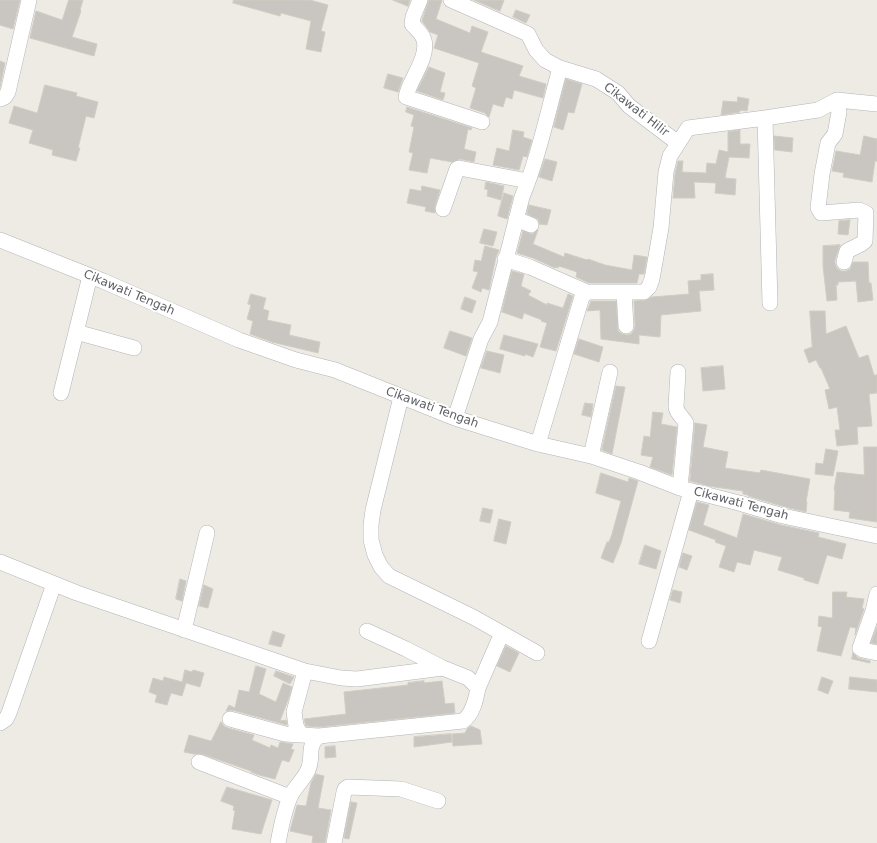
<!DOCTYPE html>
<style>
body{margin:0}
canvas{display:block;background:#edebe4}
</style>
<canvas width="877" height="843"></canvas>
<script>
const ctx = document.querySelector('canvas').getContext('2d');
ctx.lineJoin = 'round';
function fill(path, color) { ctx.fillStyle = color; ctx.fill(path, 'evenodd'); }
function strokePath(path, color, width, dash) { ctx.strokeStyle = color; ctx.lineWidth = width; ctx.lineCap = dash ? 'butt' : 'round'; ctx.setLineDash(dash || []); ctx.stroke(path); }
function write(font, color, halo, rows, align = 'center') {
  ctx.font = font + ' "DejaVu Sans",sans-serif'; ctx.lineWidth = 4; ctx.setLineDash([]); ctx.textBaseline = 'middle'; ctx.strokeStyle = halo; ctx.fillStyle = color; for (const [text, x, y, turn = 0] of rows) {
    ctx.save(); ctx.translate(x, y); ctx.rotate((+turn || 0) * Math.PI / 180); ctx.textAlign = isNaN(turn) ? turn : align; if (halo) ctx.strokeText(text, 0, 0); ctx.fillText(text, 0, 0); ctx.restore();
  }
}
const building = new Path2D(`
 M0 0H20L13 29 0 25Z
 M69 0H83L80 10 81 11 72 37 97 44 94 56 30 38 36 11 62 20Z
 M234 0H310L328 5 321 31 325 32 321 52 306 49 311 21 281 13 280 16 233 3Z
 M393 0H410L408 6Z
 M429 0H442L436 19 470 33 472 26 488 32 481 52 523 66 519 76 546 84 543 98 514 90 512 99 506 97 503 107 493 104 489 117 485 113 470 108 476 88 472 86 479 63 434 48 438 35 430 32 422 21Z
 M474 0H504L500 11Z
 M516 10 530 15 526 23 513 17Z
 M0 61 5 63 0 87Z
 M429 67 445 73 440 92 445 93 443 100 417 91Z
 M388 74 403 78 398 92 384 88Z
 M566 79 582 84 574 113 568 112 563 130 554 127Z
 M45 85 77 93 76 96 98 102 94 118 86 116 78 148H80L76 161 52 155 53 150 29 143 33 130 9 123 14 106 37 113Z
 M738 97 749 99 747 111 740 110V112L721 115 723 101 737 102Z
 M407 107 472 128 471 130 468 129 464 149 476 152 474 162 460 159 452 162 430 158 427 173 409 170 413 153 409 152 414 127 411 126 414 115 406 112Z
 M513 130 524 132 523 137 532 140 527 157 523 156 519 170 493 165 497 148 509 151Z
 M740 130V144H750L749 158 729 157 725 178 736 179 735 195 715 193 716 183 694 182 695 198H673L675 174 678 161H683L682 172 706 173 707 163 716 164 719 150 728 152V132Z
 M774 136 793 138 792 152 775 150Z
 M864 136 877 139V161H875L872 182 843 177 844 173 832 171 836 151 860 155Z
 M545 159 557 162 552 181 539 177Z
 M486 182 504 186 501 200 487 196 488 190 485 189Z
 M422 186 440 190 435 206V213L425 211 426 207 407 203 410 189 421 191Z
 M504 193 513 196 507 219 498 216Z
 M529 205 551 210 547 225 540 224V225L538 219 527 214Z
 M850 220 848 235 838 234 839 221Z
 M484 229 497 232 493 246 480 243Z
 M538 230 533 244 564 257 565 253 587 260 588 259 605 265 632 270 634 255 647 257 644 274H639L637 283H589L576 277 577 272 559 266 558 268 556 267 555 268 533 258 517 253 523 231 532 234Z
 M840 245 835 260V264L837 268 841 271H846L850 269 853 262H868L869 283H871L873 300 858 302 856 281 838 282V285H836L837 300 827 301 823 266V246Z
 M485 246 499 250 496 257 489 290 482 288 481 292 472 288 478 272 473 271 475 260 481 261Z
 M512 271 524 274 521 286 531 291 528 295 547 305V303L563 308 568 294 573 296 556 351 540 347 547 323 541 321 542 320 524 313 522 319 502 312Z
 M713 274 714 290 699 291 701 311 661 315 660 337 639 335V344L601 339 600 310 587 311 591 301H616L618 331 622 334 627 335 631 334 634 330 635 326 634 301 647 300 652 297 689 294 688 281 701 280V275Z
 M251 294 266 298 263 309 269 311 267 320 291 325 289 335 320 342 318 353 272 342 250 334 253 321 247 319 251 305 248 304Z
 M465 297 476 301 472 313 461 309Z
 M810 311H825L826 334 846 326 859 358 868 355 874 375H877V393L869 394 872 426 857 427 858 444 837 446 835 430H840L837 407 829 409 825 390 830 389 821 368H820L816 360 809 363 804 350 812 347Z
 M450 331 472 338 466 356 444 348Z
 M504 335 538 344 533 357 525 354V356L500 349Z
 M579 339 603 347 599 362 574 354Z
 M487 351 504 355 500 373 481 368Z
 M723 366 725 389 703 391 701 368Z
 M616 386 625 387 612 454 602 450Z
 M585 403 593 404 591 417 582 415Z
 M653 412 663 413 661 424 677 427 672 475 650 467 653 457 641 455 644 436 650 437Z
 M695 423 707 425 703 447 728 452 725 468 760 473 761 470 810 479 806 502H807L806 512 785 507 748 496V495L743 494V491L708 486 690 481Z
 M864 447H877V522L849 518 850 512 834 510 835 490H834L837 472 864 475Z
 M826 449 838 451 833 476 815 474 816 463 823 464Z
 M601 473 628 482 629 478 638 481 621 543 613 563 601 558 607 542H609L612 534 621 501 596 493Z
 M697 502 709 505 703 525 737 538 743 514 781 525 819 533 818 537 846 544 842 559 827 555 818 584 804 580V578L778 570 782 557 754 550 750 565 737 562 734 572 719 567 726 546 715 542 716 540 689 530Z
 M483 508 493 510 490 523 480 521Z
 M499 519 511 522 506 544 494 541Z
 M645 545 661 551 656 569 639 564Z
 M683 553 692 556 687 570 679 567Z
 M180 579 186 581 182 601 176 599Z
 M204 585 213 589 208 608 199 606Z
 M673 590 682 592 680 603 670 600Z
 M833 592H847L846 597 864 599 862 608 864 609 855 635 856 628 850 627 841 656 817 651 822 627 818 626 819 616 832 618Z
 M877 627V644L871 643Z
 M273 631 285 635 281 647 269 644Z
 M506 646 519 653 510 672 497 666Z
 M853 653 858 658 870 661V663L852 659Z
 M256 666 266 669 259 694 276 702 283 683 292 687 288 700 280 721 286 720 287 725 232 710 226 711 229 705 235 708 239 690 249 692Z
 M185 670 192 672 193 670 204 673 200 687 186 683 182 696 171 693 167 705 155 702 157 695 149 692 153 678 163 681 164 677 182 682Z
 M276 671 294 677 290 684 274 676Z
 M822 677 833 681 828 694 818 690Z
 M850 677 877 680V692L849 689Z
 M424 681V683L442 681 445 704 454 703 455 713 319 727 306 726 305 723 304 719 346 714 344 692 408 685V683Z
 M221 722 224 726 228 728 254 735 252 740 270 748 271 745 278 748 280 742 293 744 291 749 294 750 289 762 282 760 275 779 259 775 251 772V771L202 754H194L184 752 189 735 211 741Z
 M471 726 480 730 482 744 453 746 452 734 465 733 467 729Z
 M451 734 452 742 414 747V737Z
 M335 746 336 757 325 758V747Z
 M316 774 324 776 318 808 331 810 325 843H312L313 836 290 831 297 805 306 806 311 783Z
 M227 787 272 800 261 834 232 829 235 811 233 810 234 806 221 801Z
 M351 802 357 803 349 839 344 838Z`);
fill(building, '#c9c6c1');
strokePath(building, '#d1cdc3', 1);
const street = new Path2D(`
 M420 0 413 17 412 24C416 29 422 33 424 40 429 58 409 80 406 97L482 122
 M451 0 528 34 536 50 545 60 560 68 596 79 618 93 629 106 678 143
 M0 99 5 97 8 92 29 0
 M837 100 839 112 835 134 828 143 822 174 818 208 821 213 859 210 866 213 865 241 861 244 847 251 844 262
 M765 118 770 303
 M443 209 457 169 459 168 528 181
 M516 219 531 225
 M0 240 103 281 239 340 296 360 335 370 455 418 538 444 591 456 639 472 680 488 739 503 783 516 877 536
 M505 259 530 267 587 292
 M624 292 626 326
 M76 332 134 348
 M678 372 676 407C677 414 683 417 686 423L680 488
 M61 393 90 276
 M401 397 373 510 371 525V540L375 555 381 567 389 576 473 617 537 653
 M455 418 481 339 490 322 522 197C539 156 548 111 560 68
 M538 444 582 297 587 292H644L649 287 652 279 661 228 666 172 670 156 688 128 765 118 818 110 837 100 877 104
 M591 456 610 372
 M0 562 77 593 305 671 341 678 357 679 443 668 468 678 478 688
 M877 594 873 611 860 648 863 650 877 653
 M184 630 207 533
 M367 631 406 649 443 668
 M649 641 691 491
 M305 671 294 712 296 726 301 735 319 736 463 721C473 714 476 699 478 688L502 633
 M230 719 285 734 301 735
 M0 723 6 719 9 713 54 584
 M199 762 290 797
 M278 843C281 827 284 810 291 795 296 786 304 779 308 770 314 757 306 746 319 736
 M334 843 344 792 345 789 348 787 401 789 438 801`);
strokePath(street, '#b1b4b8', 16);
strokePath(street, '#fff', 15);
write('12px', '#5c5f63', '#fff', [
 ["Cikawati Hilir",636,110,38],
 ["Cikawati Tengah",129,293,23],
 ["Cikawati Tengah",432,408,20],
 ["Cikawati Tengah",741,504,15]
]);
</script>
